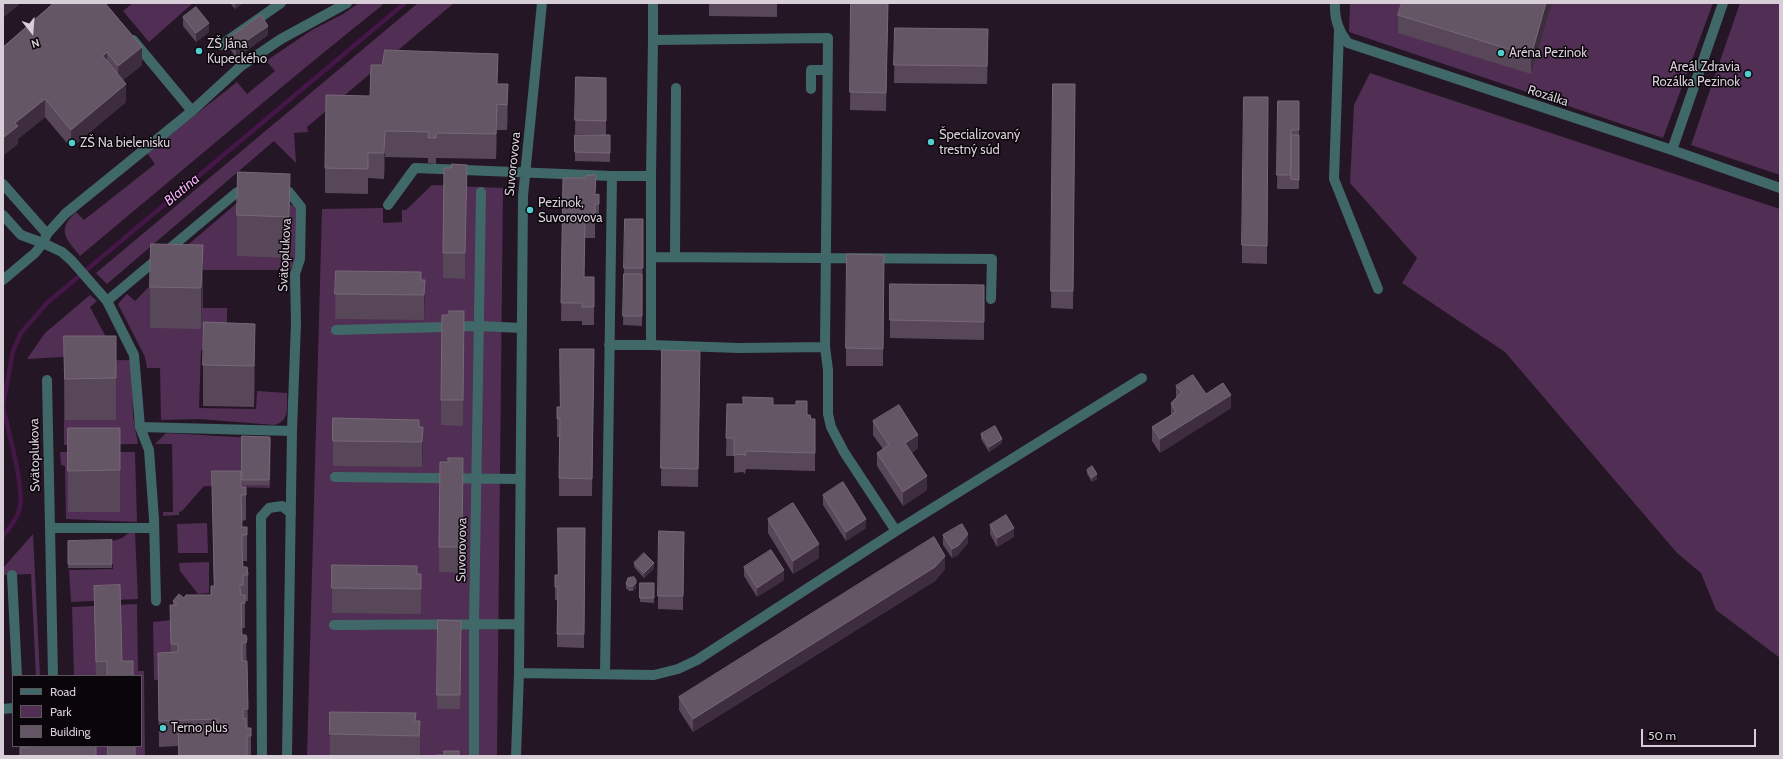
<!DOCTYPE html>
<meta charset="utf-8">
<style>
body{margin:0}
#map{position:relative;width:1783px;height:759px;overflow:hidden;background:#241625;font-family:Cabin,sans-serif}
canvas{display:block}
.frame{position:absolute;inset:0;border:4px solid #d8ced8;pointer-events:none}
.legend{position:absolute;left:12px;top:675px;width:130px;height:72px;box-sizing:border-box;background:#0a050a;border:1px solid #5c555c;margin:0;padding:5px 7px;list-style:none;font-size:12px;color:#d8ced8}
.legend li{display:flex;align-items:center;gap:8px;height:20px}
.legend b{width:20px;border:1px solid #5c555c}
.north{position:absolute;left:12px;top:12px;width:40px;height:40px;-webkit-text-stroke:3px #0a050a;paint-order:stroke;rotate:163deg;font-size:11px;font-weight:700;line-height:16px;text-align:center;color:#d8ced8}
.north::after{content:'';display:block;margin:auto;width:14px;height:18px;background:#d8ced8;clip-path:polygon(50% 0,100% 100%,50% 72%,0 100%)}
.scale{position:absolute;left:1641px;top:729px;width:115px;height:18px;box-sizing:border-box;border:2px solid #d8ced8;border-top:0;padding-left:5px;font-size:12px;line-height:14px;white-space:nowrap;color:#d8ced8;-webkit-text-stroke:3px #0a050a;paint-order:stroke}
</style>
<div id="map">
<canvas width="1783" height="759"></canvas>
<div class="frame"></div>
<ul class="legend">
<li><b style="height:5px;background:#416868"></b>Road</li>
<li><b style="height:11px;background:#512e53"></b>Park</li>
<li><b style="height:11px;background:#655665"></b>Building</li>
</ul>
<div class="north">N</div>
<div class="scale">50 m</div>
</div>
<script>
const ctx = document.querySelector('canvas').getContext('2d');
ctx.lineJoin = 'round';
function fill(path, color) { ctx.fillStyle = color; ctx.fill(path, 'evenodd'); }
function strokePath(path, color, width, dash) { ctx.strokeStyle = color; ctx.lineWidth = width; ctx.lineCap = dash ? 'butt' : 'round'; ctx.setLineDash(dash || []); ctx.stroke(path); }
function write(font, color, halo, rows, align = 'center') {
  ctx.font = font + ' Cabin,sans-serif'; ctx.lineWidth = 3; ctx.setLineDash([]); ctx.textBaseline = 'middle'; ctx.strokeStyle = halo; ctx.fillStyle = color; for (const [text, x, y, turn = 0] of rows) {
    ctx.save(); ctx.translate(x, y); ctx.rotate((+turn || 0) * Math.PI / 180); ctx.textAlign = isNaN(turn) ? turn : align; if (halo) ctx.strokeText(text, 0, 0); ctx.fillText(text, 0, 0); ctx.restore();
  }
}
fill(new Path2D(`
 M133 3H193L149 42 123 11Z
 M359 3H385C282 85 182 171 80 256 66 238 56 231 76 212L84 220 155 164 147 153 237 82 247 94 275 71 266 61 312 30 343 14Z
 M418 3H454L307 127 308 132 294 133 296 163 274 141 107 284 96 273Z
 M1350 3H1713L1663 138 1349 32Z
 M1740 3H1780V175L1691 145Z
 M1370 73 1780 209V658L1716 610 1701 573 1677 553 1505 352 1402 283 1417 258 1350 183 1354 105Z
 M432 185 503 188 497 756H307L322 209 383 208V223L402 222V210H406Z
 M237 203 293 205 297 208V259L290 270H203V308H227V349L201 350 199 408 256 409 257 391 287 393C287 406 290 422 274 425L199 419 161 420 160 368H147L145 357 118 304 127 294 135 301 178 257 176 255Z
 M90 295 97 301 90 307 115 354 27 359 45 333Z
 M132 360 133 416 138 444 64 445V361Z
 M166 433 271 439 270 488 204 486 182 511 179 512V515L163 516V512H173L172 444H155Z
 M60 452H135L137 522 66 519 65 466 61 465Z
 M207 523 208 553H178L177 524Z
 M130 532H135L138 599 71 602 69 570 113 569V541L122 538Z
 M33 534 40 676H36L31 574 3 575V568Z
 M209 562V593L198 594 180 571 179 563Z
 M137 604 138 671H144L145 756H77V746H141V676H74L72 607Z
 M172 620 175 679 154 680 153 622Z`), '#512e53');
strokePath(new Path2D(`
 M3 405 13 351 21 333 47 303 405 3
 M3 407C8 430 24 486 20 507 18 518 10 528 3 536`), '#451748', 4.5);
strokePath(new Path2D(`
 M653 3V40
 M1335 3C1334 19 1338 31 1348 43L1672 150 1780 188
 M1339 31 1334 179 1378 289
 M133 40 192 111
 M221 45 281 3
 M811 89V70H828
 M1672 150 1723 3
 M3 184 47 234
 M279 188 289 192 301 207 300 259 295 274 296 323 292 431 287 756
 M388 205 415 168 612 176H651V345H609
 M3 215 21 235 43 243 62 252 72 261 107 301 134 355 140 427 149 450 154 519 156 601
 M651 257 992 259 991 299
 M675 257 676 88
 M3 280 35 253 43 243 47 234 65 214 192 111 241 66 281 39 347 3
 M107 301 236 193 251 187
 M336 330 479 326 522 328
 M651 345 739 348 825 347 828 38 653 40 651 176
 M825 347 828 370V414L831 427 844 452 896 531
 M47 380 53 676
 M140 427 292 431
 M335 477 520 479
 M50 528H154
 M12 575 17 676
 M334 625 519 624
 M519 673 654 675 678 669 697 660 896 531 1142 378
 M605 674 612 176
 M3 709 13 708
 M262 756 261 517 269 508 282 506 291 513
 M474 756V624L481 192
 M516 756 519 673 523 196 542 3`), '#416868', 10);
fill(new Path2D(`
 M52 3H105L142 65 123 80 126 102 71 148 45 117 18 139V144L4 46 52 5Z
 M230 3H243L235 9Z
 M709 3H777V17L709 16Z
 M851 3H888L886 111 850 110Z
 M1552 3 1531 74 1398 33V15Z
 M183 17 209 32 196 42 183 26Z
 M895 28 988 47 987 84 894 83Z
 M268 35 236 58 229 47V38Z
 M576 77 606 78V135L575 134Z
 M498 84H508V110L507 130H497L496 159 436 158V164L428 163V158L385 157 384 179 368 178V194L325 193V168L370 96Z
 M1053 84H1075L1073 309 1051 308Z
 M1268 97 1267 264 1242 263V245Z
 M1278 101H1299V189H1277Z
 M575 135H610V162L575 161Z
 M451 168 467 190 465 279 443 278V253Z
 M563 178 596 195 599 194V222H595V238H585L584 277H594V325H582V321H561Z
 M237 215H290L289 258 237 256Z
 M643 219 642 326 623 325 624 268Z
 M884 255 883 366H846V348Z
 M336 271 425 280 424 320 335 319Z
 M890 284 984 285V340L890 338Z
 M150 287H203L201 329 150 328Z
 M64 336H116V420H65Z
 M464 336 463 426 441 425V400Z
 M594 349 592 496H559V437H557V407H560Z
 M662 350 700 369 698 487 661 486Z
 M203 365H255L254 407 203 406Z
 M1176 386 1206 394 1231 408 1160 453 1152 441V427L1171 415V403L1176 398Z
 M727 404 773 405 807 415 811 419H815V471L746 469 745 474 743 472 734 473V456H726Z
 M333 418 423 427 422 467 333 466Z
 M873 421 918 448 912 453 927 490 903 506 877 466V453L883 449 873 435Z
 M68 428H120V512H68Z
 M981 434 1002 443 989 452 981 439Z
 M242 436 270 437 269 485H242Z
 M1087 470 1097 479 1092 482 1087 474Z
 M212 471 241 487 246 495V520L242 521V527L247 531V561H243V567L248 575V601H245V628H241L242 635H246L248 728H251V756H178V746L159 747 158 653 171 652 170 605H173V601L184 598 211 595 214 586Z
 M463 483 462 573 439 572V547Z
 M823 495 866 528 846 541 823 505Z
 M768 519 819 558 793 574 768 533Z
 M990 525 1014 537 997 547 990 534Z
 M585 528 584 648 557 647V600H555V587L558 575Z
 M684 532 683 610 658 609V596Z
 M943 535 968 543 958 555 952 558 943 545Z
 M112 540V568H68V541Z
 M634 563 654 568 644 578 634 567Z
 M332 565 421 574V614L332 613Z
 M744 567 784 580 757 597 744 576Z
 M945 569 935 581 693 732 679 710V697Z
 M628 578 636 588 633 591H629L626 588V584Z
 M640 583H654V603L640 602Z
 M94 586 122 661 133 676H96L94 611Z
 M438 620 461 621 460 709H437Z
 M330 712 420 721V756H330Z`), '#574758');
fill(new Path2D(`
 M3 3H21L3 18Z
 M235 3H243L235 9Z
 M1546 3H1552L1531 74V56Z
 M209 23V32L196 42V33Z
 M268 26V35L236 58V48Z
 M988 29V47L987 84V66Z
 M142 47V65L118 84V66Z
 M107 52V70L103 56Z
 M126 84V102L71 148V130Z
 M508 84V110L507 130V105Z
 M45 99V117L18 139V144L3 156V138L15 123Z
 M497 104V130L496 159V134Z
 M385 131V157L384 179V153Z
 M467 165V190L465 279V253Z
 M290 174V215L289 258V217Z
 M203 245V287L201 329V288Z
 M425 280V305L424 320V295Z
 M255 324V365L254 407V366Z
 M1231 395V408L1160 453V439Z
 M423 427V452L422 467V442Z
 M918 435V448L905 457V443Z
 M1002 439V443L989 452V447Z
 M463 458V483L462 573V547Z
 M1097 474V479L1092 482V478Z
 M927 476V490L903 506V492Z
 M866 519V528L846 541V532Z
 M1014 528V537L997 547V538Z
 M968 534V543L958 555 952 558V549Z
 M819 544V558L793 574V561Z
 M945 556V569L935 581 693 732V719Z
 M654 563V568L644 578V573Z
 M784 570V580L757 597V588Z
 M636 583V588L633 591V586Z`), '#3d2d3e');
const building = new Path2D(`
 M54 3H105L142 47 118 66 107 52 103 56 126 84 71 130 45 99 15 123 18 126 3 138V44L4 46Z
 M851 3H888L886 93 850 92Z
 M1402 3H1546L1531 56 1398 15Z
 M196 7 209 23 196 33 183 17Z
 M261 15 268 26 236 48 229 38Z
 M895 28 988 29 987 66 894 65Z
 M385 50 498 54 497 84H508L507 105 497 104 496 134 436 133V138H428L429 132 385 131 384 153H368V169L325 168 326 95 370 96 371 65H382Z
 M576 77 606 78V121L575 120Z
 M1053 84H1075L1073 291H1051Z
 M1244 97H1268L1267 246 1242 245Z
 M1278 101H1299V130H1291V175H1277Z
 M575 135H610V153L575 152Z
 M1291 135H1299V180L1291 179Z
 M452 164 467 165 465 253H443L444 168H451Z
 M238 172 290 174 289 217 237 215Z
 M596 175 595 195 599 194V204H595V220H585L584 277H594V307H582V303H561L563 178H586V176Z
 M625 219H643V268H624Z
 M151 244 203 245 201 288 150 287Z
 M847 254 884 255 883 349 846 348Z
 M336 271 421 272V280H425L424 295 335 294Z
 M624 274H642V316H623Z
 M890 284 984 285V322L890 320Z
 M449 311H464L463 400H441L442 315H449Z
 M204 322 255 324 254 366 203 365Z
 M64 336H116V378L65 379Z
 M560 349H594L592 479 559 478 560 419H557V407H560Z
 M662 350 700 351 698 469 661 468Z
 M1193 375 1206 394 1223 383 1231 395 1160 439 1152 427 1176 412 1171 403 1182 392 1176 386Z
 M743 397 773 398V405H796V401H807V415H810L811 419H815V453L746 451 745 456 743 454 734 455V438H726L727 404H743Z
 M899 405 918 435 905 443 927 476 903 492 877 453 889 445 873 421Z
 M333 418 419 420V427H423L422 442 333 441Z
 M995 426 1002 439 989 447 981 434Z
 M68 428H120V470L68 471Z
 M242 436 270 437 269 480H242Z
 M448 458H463L462 547H439L440 462H448Z
 M1092 466 1097 474 1092 478 1087 470Z
 M212 471H241V487H246V495H241L242 527H247V535H242V551L243 567H247L248 575H243V585H240V589L241 595H245V603H241L242 635H246L247 639 246 643H242V661H247L248 709H243V719L246 718V728H251V736H247V756H179L178 729 217 728V719L159 721 158 653 178 652V644H171L170 605H177L173 601 179 594 184 598 186 595H211V586H214Z
 M843 482 866 519 846 532 823 495Z
 M793 503 819 544 793 561 768 519Z
 M1006 515 1014 528 997 538 990 525Z
 M962 524 968 534 958 546 952 549 943 535Z
 M558 528H585L584 634H557L558 587H555V575H558Z
 M659 531 684 532 683 596H658Z
 M934 537 945 556 935 567 693 719 679 697Z
 M112 540V564H68V541Z
 M771 550 784 570 757 588 744 567Z
 M644 553 654 563 644 573 634 563Z
 M332 565 417 566V574H421V589L332 588Z
 M634 577 636 580V583L633 586H629L626 584 628 578Z
 M640 583H654V598H640Z
 M120 585 122 661H133V676H107V661L96 662 94 586Z
 M438 620 461 621 460 695H437Z
 M330 712 416 713 415 721H420L419 736 330 734Z
 M70 746H96V756H20V748Z
 M108 746H135V756H108Z
 M444 751H459V756H436V755H444Z`);
fill(building, '#655665');
strokePath(building, '#776877', 1);
for (const [x, y, r, color] of [
 [199,51,4,"#52cdcd"],
 [1501,53,4,"#52cdcd"],
 [1748,74,4,"#52cdcd"],
 [931,142,4,"#52cdcd"],
 [72,143,4,"#52cdcd"],
 [530,210,4,"#52cdcd"],
 [163,728,4,"#52cdcd"]
]) { const dot = new Path2D(); dot.arc(x, y, r, 0, 2 * Math.PI); ctx.fillStyle = color; ctx.fill(dot); strokePath(dot, '#0a050a', 1.5); }
write('13px', '#d8ced8', '#0a050a', [
 ["ZŠ Jána",207,44],
 ["Kupeckého",207,59],
 ["Aréna Pezinok",1509,53],
 ["Areál Zdravia",1740,67,"right"],
 ["Rozálka Pezinok",1740,82,"right"],
 ["Špecializovaný",939,135],
 ["trestný súd",939,150],
 ["ZŠ Na bielenisku",80,143],
 ["Pezinok,",538,203],
 ["Suvorovova",538,218],
 ["Terno plus",171,728]
], 'left');
write('13px', '#d8ced8', '#0a050a', [
 ["Rozálka",1548,96,18],
 ["Suvorovova",513,164,-84],
 ["Svätoplukova",285,255,-87],
 ["Svätoplukova",35,455,-91],
 ["Suvorovova",462,550,-89]
]);
write('italic 14px', '#f4acf8', '#0a050a', [
 ["Blatina",182,190,-40]
]);
</script>
